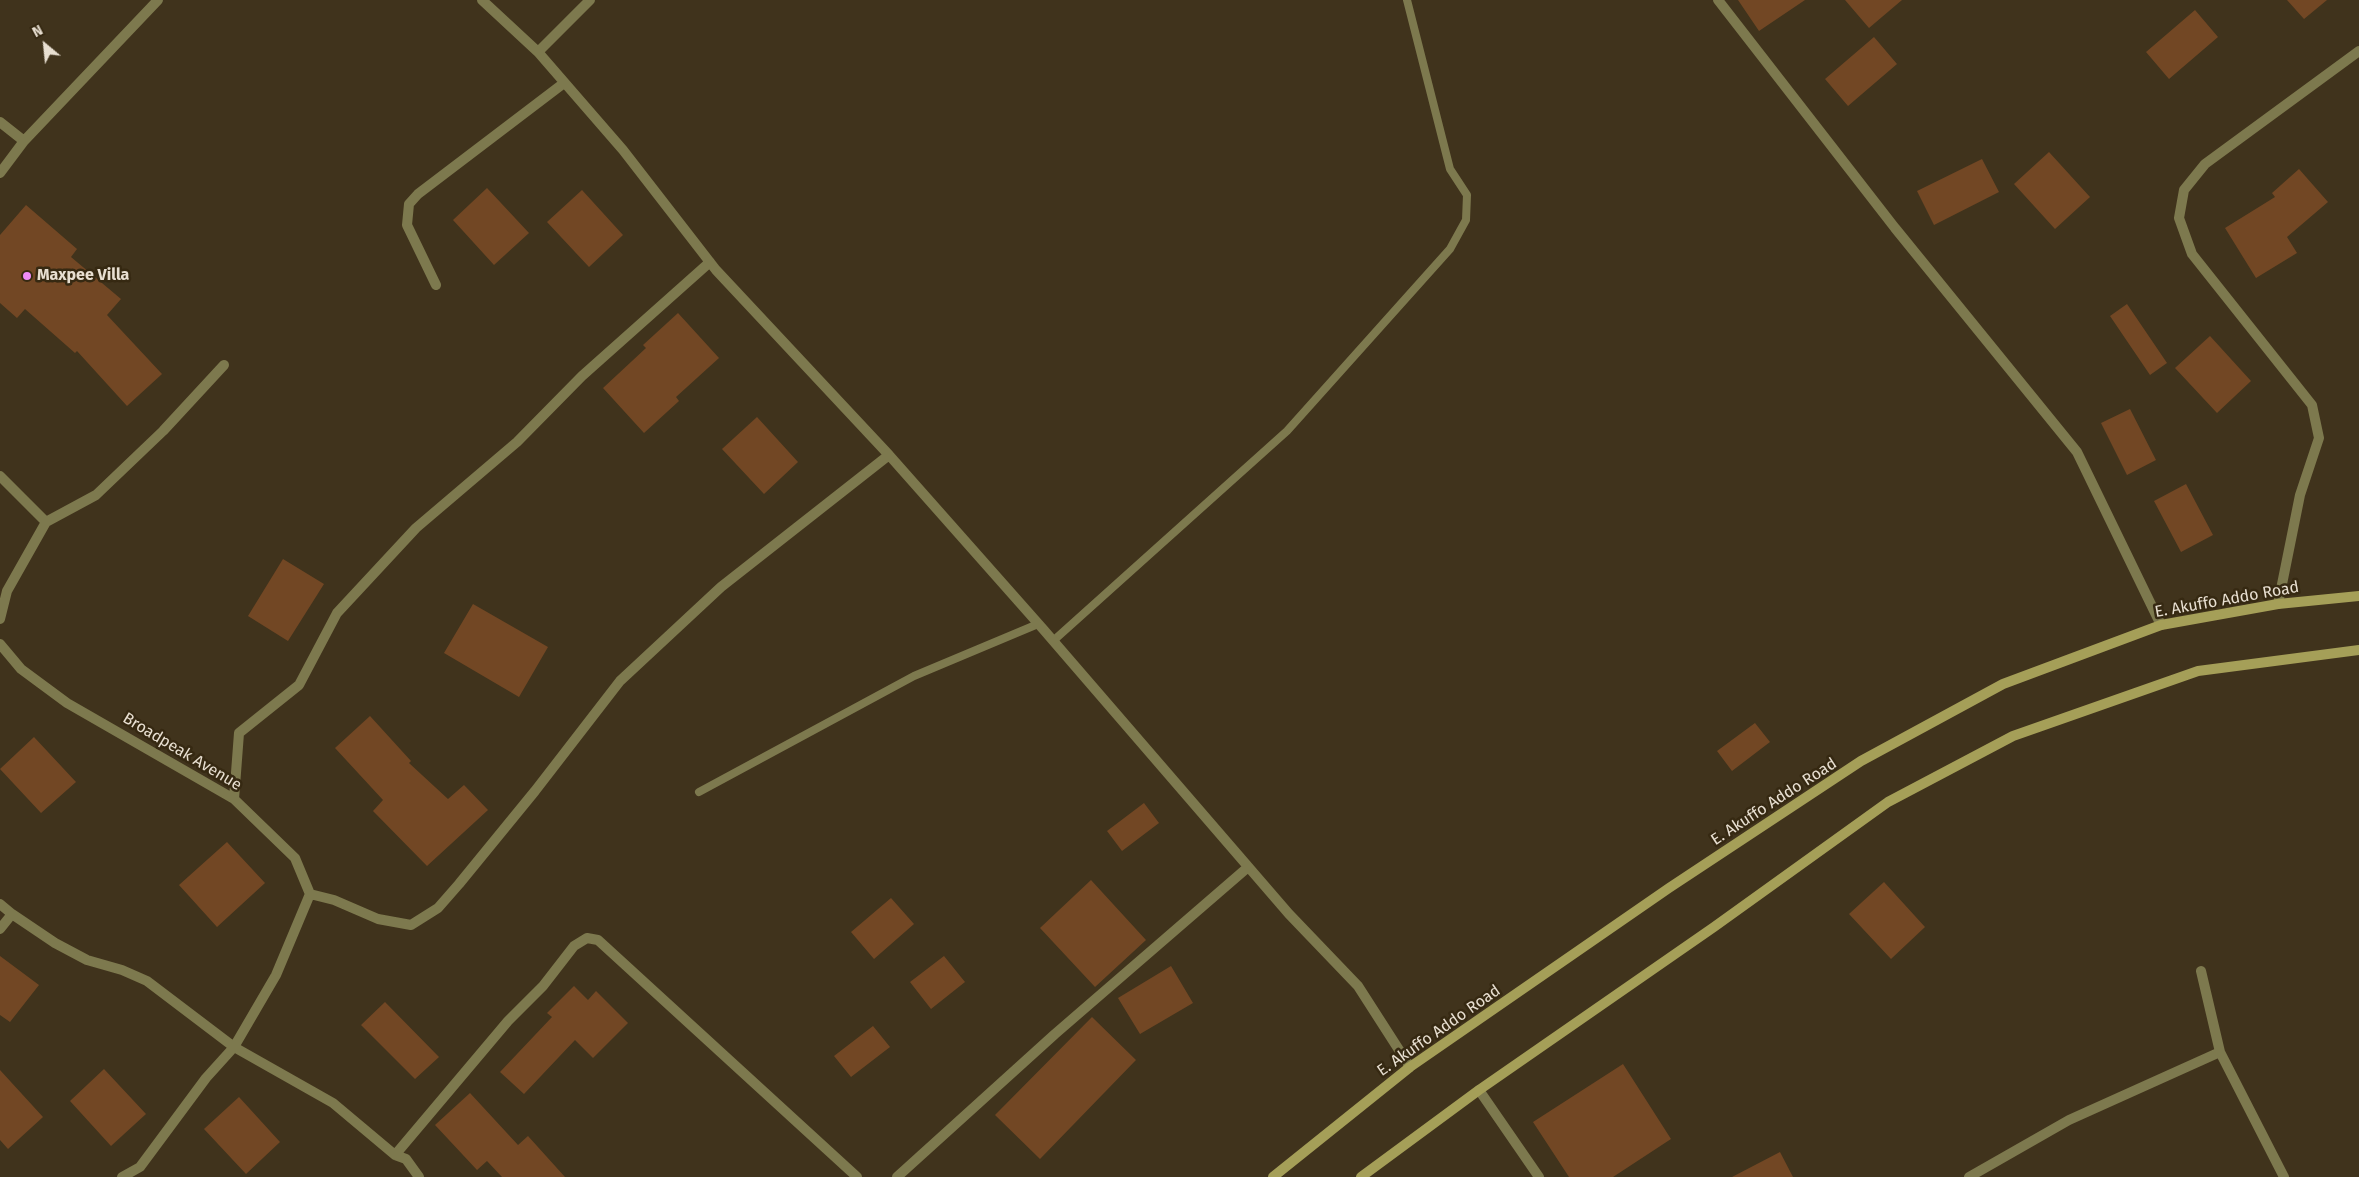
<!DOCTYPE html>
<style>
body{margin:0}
#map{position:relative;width:2359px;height:1177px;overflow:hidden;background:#40331c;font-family:"Fira Sans",sans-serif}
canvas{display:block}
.north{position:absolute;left:20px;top:20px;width:50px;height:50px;-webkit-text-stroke:4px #362912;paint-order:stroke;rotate:332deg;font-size:14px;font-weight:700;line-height:20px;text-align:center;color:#e8dfd1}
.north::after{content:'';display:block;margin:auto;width:18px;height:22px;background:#e8dfd1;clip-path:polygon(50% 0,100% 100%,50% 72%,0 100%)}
</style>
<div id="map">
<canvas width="2359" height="1177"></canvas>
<div class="north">N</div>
</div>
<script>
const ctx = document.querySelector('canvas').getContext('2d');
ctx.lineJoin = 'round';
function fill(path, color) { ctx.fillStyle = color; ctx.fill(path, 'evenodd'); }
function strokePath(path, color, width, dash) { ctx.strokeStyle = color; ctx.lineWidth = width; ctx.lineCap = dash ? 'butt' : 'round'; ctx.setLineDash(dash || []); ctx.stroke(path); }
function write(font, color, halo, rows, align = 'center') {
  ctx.font = font + ' "Fira Sans",sans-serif'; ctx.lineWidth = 5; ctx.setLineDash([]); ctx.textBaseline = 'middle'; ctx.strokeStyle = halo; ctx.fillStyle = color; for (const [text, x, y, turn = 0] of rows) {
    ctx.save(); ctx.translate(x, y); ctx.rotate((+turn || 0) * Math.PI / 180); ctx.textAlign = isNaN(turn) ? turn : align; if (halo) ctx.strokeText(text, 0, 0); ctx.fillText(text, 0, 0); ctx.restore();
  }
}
fill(new Path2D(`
 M1738 0H1805L1759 31Z
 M1845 0H1902L1869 28Z
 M2287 0H2327L2304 19Z
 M2195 10 2218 37 2169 79 2146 52Z
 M1874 37 1897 64 1848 106 1825 79Z
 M2049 152 2090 197 2055 229 2014 184Z
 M1982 159 1999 192 1934 225 1917 191Z
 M2299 169 2328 202 2287 237 2297 253 2256 278 2225 228 2275 197 2272 193Z
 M487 188 529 233 494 265 453 220Z
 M582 190 623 235 589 267 547 222Z
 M26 205 77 249 71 257 121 299 107 315 162 374 127 406 77 351 75 353 25 309 17 318 0 303V235Z
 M2127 304 2167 363 2150 375 2110 316Z
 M678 313 719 358 676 397 679 401 644 433 603 388 646 348 643 345Z
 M2210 336 2251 381 2217 413 2175 368Z
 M2130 409 2156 460 2127 475 2101 423Z
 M757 417 798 462 764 494 722 449Z
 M2186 484 2213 535 2181 552 2154 501Z
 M283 559 324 584 288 641 248 616Z
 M473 604 548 647 519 697 444 653Z
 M370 716 411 761 409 763 448 799 464 785 488 810 427 866 373 811 383 800 335 748Z
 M1755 723 1770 742 1732 771 1717 751Z
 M34 737 76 782 41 813 0 769Z
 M1144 803 1159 823 1122 851 1107 831Z
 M227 842 265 883 217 927 179 885Z
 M1091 880 1146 940 1095 987 1040 928Z
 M1884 882 1925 927 1891 959 1849 914Z
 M891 898 914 924 874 959 851 932Z
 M0 956 39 985 10 1022 0 1015Z
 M944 956 965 982 931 1009 910 982Z
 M1171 966 1193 1003 1140 1034 1118 998Z
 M574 986 588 1000 596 991 628 1023 593 1058 575 1040 524 1094 500 1072 552 1017 547 1013Z
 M385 1002 439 1057 415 1079 361 1025Z
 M1092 1017 1136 1060 1040 1159 995 1115Z
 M873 1026 890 1047 851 1077 834 1056Z
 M1623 1064 1671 1139 1613 1177H1569L1533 1122Z
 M104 1069 146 1114 111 1146 70 1101Z
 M0 1070 43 1117 8 1149 0 1140Z
 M470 1093 518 1145 528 1136 565 1177H502L487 1161 477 1170 435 1125Z
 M239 1097 280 1142 246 1174 204 1129Z
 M1780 1152 1793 1177H1732Z`), '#724724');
strokePath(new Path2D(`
 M1053 641 1287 431 1450 249 1466 220 1467 195 1450 169 1407 0
 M699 792 914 676 1038 624`), '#7d794e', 8);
strokePath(new Path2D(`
 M482 0 538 52 623 150 716 270 889 455 1043 629 1289 914 1358 986 1410 1067
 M1718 0 1895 228 2077 452 2161 625
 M538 52 590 0
 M0 122 24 141
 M0 173 24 141 158 0
 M436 285 407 225 409 204 418 194 564 83
 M0 476 46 522 7 591 0 619
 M46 522 96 495 163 431 224 365
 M2278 604 2300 495 2319 438 2312 405 2192 254 2179 218 2184 190 2205 164 2359 51
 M0 644 21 669 67 703 234 799 295 858 310 894 276 975 234 1047 206 1078 140 1167 122 1177
 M234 799 239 733 299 685 337 613 416 528 517 442 582 376 710 262
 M310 894 334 900 378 919 411 925 438 908 459 884 535 791 620 681 721 587 889 455
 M0 904 12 914
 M0 929 12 914 55 943 87 960 122 970 147 981 234 1047 333 1103 395 1155 406 1159 419 1177
 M2201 971 2220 1052 2284 1177
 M1479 1090 1539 1177
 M395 1155 508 1021 543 986 574 946 587 938 598 940 857 1177
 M897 1177 1055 1034 1247 868
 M1969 1177 2069 1120 2220 1052`), '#7d794e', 10);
strokePath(new Path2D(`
 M1273 1177 1410 1067 1669 888 1861 761 2003 684 2161 625 2278 604 2359 596
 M1361 1177 1479 1090 1714 927 1888 802 2013 736 2198 671 2359 650`), '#a59f58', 10);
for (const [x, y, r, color] of [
 [27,276,5,"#ef8bf7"]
]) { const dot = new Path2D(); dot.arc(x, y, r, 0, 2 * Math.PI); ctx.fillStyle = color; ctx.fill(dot); strokePath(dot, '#362912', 2); }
write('bold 16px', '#e8dfd1', '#362912', [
 ["Maxpee Villa",37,276]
], 'left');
write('16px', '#e8dfd1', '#362912', [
 ["E. Akuffo Addo Road",2227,600,-10],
 ["Broadpeak Avenue",182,752,31],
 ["E. Akuffo Addo Road",1774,802,-33],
 ["E. Akuffo Addo Road",1439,1031,-35]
]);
</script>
